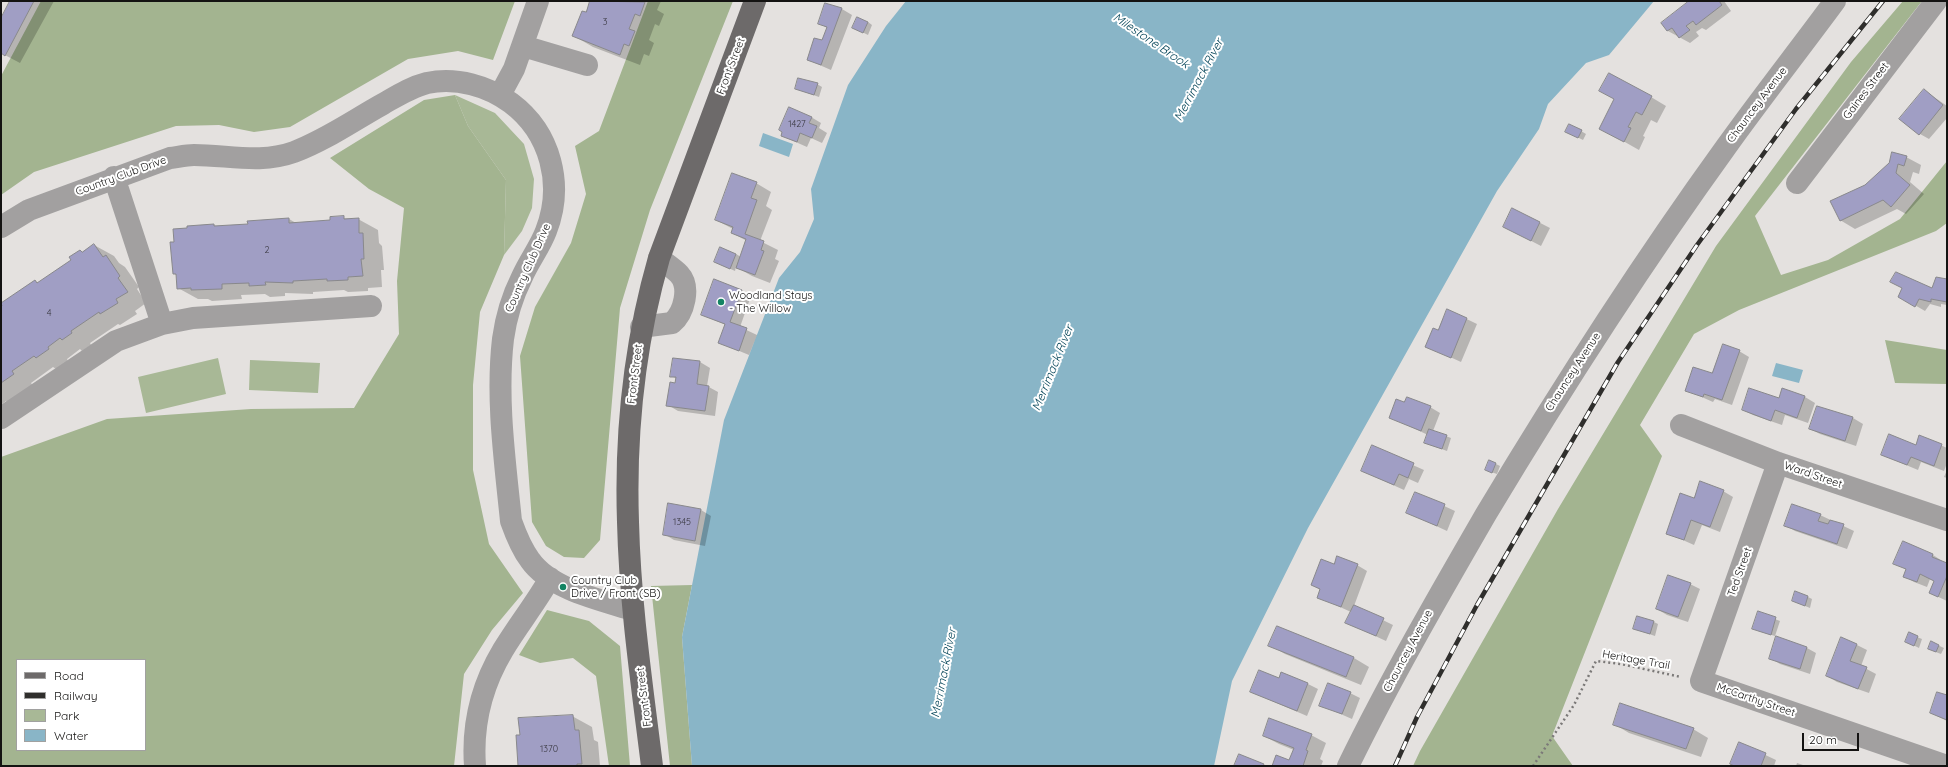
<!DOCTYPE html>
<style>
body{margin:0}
#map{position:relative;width:1948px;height:767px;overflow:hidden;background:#e4e1df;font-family:Quicksand,sans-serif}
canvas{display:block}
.frame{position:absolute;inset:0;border:2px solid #141312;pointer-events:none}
.legend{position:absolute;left:16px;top:659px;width:130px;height:92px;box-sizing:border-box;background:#fff;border:1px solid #a1a1a0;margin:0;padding:5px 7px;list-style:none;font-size:12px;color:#141312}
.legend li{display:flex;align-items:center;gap:8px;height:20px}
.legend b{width:20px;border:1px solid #a1a1a0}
.scale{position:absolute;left:1802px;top:733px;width:57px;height:18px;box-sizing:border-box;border:2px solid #141312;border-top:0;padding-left:5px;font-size:12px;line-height:14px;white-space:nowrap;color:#141312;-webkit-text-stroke:3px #fff;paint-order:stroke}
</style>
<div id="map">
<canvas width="1948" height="767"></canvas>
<div class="frame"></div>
<ul class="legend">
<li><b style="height:5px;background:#6d6a6a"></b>Road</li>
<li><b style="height:5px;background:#2f2e2c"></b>Railway</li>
<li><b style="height:11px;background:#a8b896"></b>Park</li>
<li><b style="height:11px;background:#89b5c7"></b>Water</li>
</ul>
<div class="scale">20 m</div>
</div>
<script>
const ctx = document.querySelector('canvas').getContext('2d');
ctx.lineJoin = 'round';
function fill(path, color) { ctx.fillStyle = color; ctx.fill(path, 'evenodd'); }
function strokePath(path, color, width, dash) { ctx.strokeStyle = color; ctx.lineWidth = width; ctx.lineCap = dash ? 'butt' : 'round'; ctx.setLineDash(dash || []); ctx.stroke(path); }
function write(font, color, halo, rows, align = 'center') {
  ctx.font = font + ' Quicksand,sans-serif'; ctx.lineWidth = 4; ctx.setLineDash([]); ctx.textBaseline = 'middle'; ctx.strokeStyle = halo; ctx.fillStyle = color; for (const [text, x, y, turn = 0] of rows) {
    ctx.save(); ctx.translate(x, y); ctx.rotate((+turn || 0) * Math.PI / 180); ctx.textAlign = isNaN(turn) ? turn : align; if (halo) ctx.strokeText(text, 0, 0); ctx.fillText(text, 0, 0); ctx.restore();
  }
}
fill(new Path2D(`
 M455 95 495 113 524 144 534 179 532 208 522 231 504 255 506 180 468 126Z
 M218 358 226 394 146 413 138 377Z
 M250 360 320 363 318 393 249 390Z`), '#a8b896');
fill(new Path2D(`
 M41 1H515L493 60 458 51 408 59 290 127 254 132 219 125 176 126 34 172 1 195V76Z
 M648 1H733L650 210 620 308 600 540 584 558 564 557 546 546 532 522 520 356 535 307 571 243 586 194 575 146 599 131Z
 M1903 1H1922L1755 216 1781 275 1828 260 1900 219 1947 161V223L1936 231 1739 310 1694 334 1640 425 1662 456 1552 736 1573 766H1413L1420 751 1558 509 1716 246 1851 62Z
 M455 95 468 126 506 180 504 255 480 312 473 385V470L489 544 523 593 492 630 464 674 454 766H1V457L107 419 251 409 354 408 399 334 397 281 404 208 369 189 330 158 424 100ZM17 660H145V750H17Z
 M1885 340 1947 350V384L1895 383Z
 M692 585 682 637 692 766H670L651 586Z
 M547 610 589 621 620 646 630 766H609L596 676 573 658 540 663 519 655Z`), '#a3b490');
fill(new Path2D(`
 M906 1H1654L1609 55 1586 63 1548 104 1539 129 1497 191 1308 528 1232 681 1214 766H692L682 637 724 420 779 278 800 252 814 219 811 189 848 85 886 26Z
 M763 133 793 144 789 157 759 146Z
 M1776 363 1803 370 1799 383 1772 376Z`), '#89b5c7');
fill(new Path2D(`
 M11 1H54L20 63 1 53V20Z
 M591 1H661L657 10 664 14 659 26 655 24 649 40 654 43 649 56 644 54 640 65 593 47 574 36Z
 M1691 1H1724L1731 11 1706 30 1702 28 1696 32 1699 36 1690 43 1668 31 1662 23Z
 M826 4 842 9 852 15 831 70 808 60 823 42 827 28 819 23Z
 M868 22 872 25 868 35 858 30Z
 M817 84 822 87 819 97 796 89Z
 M1924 90 1947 106V118L1929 139 1920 134Z
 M1651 97 1666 106 1657 123 1651 120 1643 136 1645 137 1639 150 1600 128Z
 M811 117 821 123 819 128 827 133 822 143 811 138 807 147 782 136Z
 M1581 131 1586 134 1583 140 1571 134Z
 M1906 157 1921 165 1919 174 1913 172 1910 182 1924 194 1906 214 1897 209 1855 229 1840 220 1865 186Z
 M756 183 771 192 766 206 772 210 760 241 778 250 775 259 779 261 770 283 752 276 736 267 735 271 720 264 736 254 741 257 747 241 732 233 733 229 716 220Z
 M1513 209 1550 228 1541 246 1514 232Z
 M331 218 358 219 378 230 379 243 382 246 384 270H381L382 287 368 288V291L348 292 344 290 313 292V294L285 293V296L270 297 265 294 241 295 242 299 212 301 208 299H198L178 288 177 276 174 273 175 242 214 225 218 227 249 225 289 219 296 223 331 221Z
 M94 245 114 256 119 263 125 267 139 287 137 289 146 303 135 311 137 314 120 325 118 324 90 343 91 345 82 351 80 349 67 359 68 361 56 369 53 367 31 383 33 386 9 403 6 401 1 405V308L35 281 39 283 72 260 80 251 83 253Z
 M1947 280V305L1941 304V307L1930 304 1925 311 1899 296 1903 288 1933 289Z
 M741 290 751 296 740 327 757 335 749 355 720 343 726 325 702 315Z
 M1448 310 1477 324 1461 362 1426 346 1439 332Z
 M1739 351 1749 357 1732 405 1715 399 1713 402 1686 390 1713 374Z
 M700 362 710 368 707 386 718 392 715 416 678 411 668 405 677 379 671 376Z
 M1783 390 1805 397 1815 403 1808 423 1785 415 1782 425 1753 415 1743 410 1780 399Z
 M1430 407 1440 413 1433 431 1451 438 1447 451 1425 443 1428 435 1390 417Z
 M1818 407 1853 418 1863 424 1856 446 1820 434 1810 429Z
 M1920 436 1947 448V463L1944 471 1921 462 1918 470 1882 455 1916 446Z
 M1372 447 1424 470 1418 483 1409 479 1404 490 1362 471Z
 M1496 464 1500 466 1497 474 1491 472Z
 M1947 470V478L1944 477Z
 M1723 491 1733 497 1720 532 1702 525 1694 545 1667 533 1694 500Z
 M1416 493 1455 511 1447 531 1408 513Z
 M701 510 711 516 705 546 674 540 664 534Z
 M1820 515 1854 531 1847 549 1795 531 1785 525Z
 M1903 542 1933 555 1947 564V601L1930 593 1935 581 1930 579 1927 587 1914 582 1904 576 1907 570 1895 563Z
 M1357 565 1367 571 1354 606 1393 625 1386 641 1347 623 1351 612 1318 597 1321 590 1312 585 1335 566Z
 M1690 584 1700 589 1688 622 1667 615 1657 609Z
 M1808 597 1812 599 1810 608 1793 601Z
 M1759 613 1780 621 1775 636 1758 631Z
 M1654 622 1658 624 1655 636 1634 629Z
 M1277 627 1354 658 1369 667 1361 685 1285 654 1270 645Z
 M1917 637 1922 639 1919 648 1911 644Z
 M1931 642 1944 648 1941 654 1933 651Z
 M1857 645 1867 650 1861 666 1876 674 1869 693 1837 682 1827 676Z
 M1807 648 1816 653 1810 674 1780 664 1770 658Z
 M1280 679 1308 684 1318 689 1307 716 1251 692Z
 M1350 693 1360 698 1352 719 1320 705Z
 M1947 696V721L1931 713Z
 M572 716 592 727 594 740 598 742 600 766H519L521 736Z
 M1614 724 1693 729 1708 738 1701 757 1629 733Z
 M1311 735 1326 743 1320 759 1323 761 1321 766H1273L1290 761 1294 750 1279 744 1264 736Z
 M1740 743 1776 760 1774 766H1735Z
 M1797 763 1806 766H1796Z`), '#0003');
const building = new Path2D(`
 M10 1H34L5 56 1 53V18Z
 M590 1 645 2 640 16 635 14 629 29 635 31 629 46 624 44 620 55 572 36 582 11 586 12Z
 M1689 1H1719L1722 5 1696 25 1693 21 1686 26 1690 30 1679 38 1672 28 1667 31 1661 23Z
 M825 3 842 8 821 65 807 60 814 38 822 40 827 27 818 24Z
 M857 17 868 22 863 33 852 28Z
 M1609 73 1652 96 1642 115 1636 112 1628 127 1631 128 1624 142 1599 129 1614 99 1599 91Z
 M798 78 818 83 814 95 795 89Z
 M1924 89 1943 105 1919 135 1899 119Z
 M789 107 812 117 809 123 817 126 812 138 800 133 797 142 781 136 782 132 779 130Z
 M1569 124 1582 130 1578 138 1565 132Z
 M1892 152 1907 156 1904 166 1898 164 1896 173 1910 185 1891 207 1883 200 1840 221 1830 201 1865 185 1889 163Z
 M732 173 757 182 751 198 757 200 745 234 764 241 761 250 764 251 755 275 736 268 746 239 731 233 733 227 715 220Z
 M1512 208 1540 222 1531 241 1503 227Z
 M344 216V219L359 218V233H363L364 259H361L363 276 348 277V280L327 281V279L293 281V283L265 282 266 285 249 286V283L222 284V289L191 290V288L177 289 176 274H173L170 242H174L173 229 187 228V226L214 224V226L248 224 247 221 289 218V223L330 220V217Z
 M94 244 103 257 106 255 120 276 118 278 128 292 116 299 118 303 100 314 99 312 71 331 72 333 62 340 60 338 48 347 49 349 36 358 34 356 12 371 14 374 1 383V307L2 306 1 303 35 280 37 283 71 260 69 257 80 250 82 252Z
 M720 247 736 254 730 269 714 262Z
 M1896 272 1932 288 1936 277 1947 279V302L1931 299V302L1919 299 1915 307 1898 297 1902 288 1890 282Z
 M714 279 742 290 730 322 747 328 739 351 718 343 725 324 701 315Z
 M1447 309 1467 318 1451 358 1425 347 1433 328 1438 330Z
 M1723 344 1740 350 1722 400 1704 394 1703 397 1685 391 1693 367 1712 373Z
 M673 358 700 361 697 384 709 386 705 411 666 406 670 382 675 383 676 377H670Z
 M1749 388 1779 398 1782 388 1805 396 1797 418 1775 410 1771 421 1742 410Z
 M1407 397 1431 406 1421 431 1389 418 1396 399 1404 402Z
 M1817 406 1853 417 1845 441 1809 429Z
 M1429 429 1447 435 1442 449 1424 443Z
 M1889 434 1916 445 1919 435 1942 444 1934 466 1911 457 1907 465 1881 455Z
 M1372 445 1414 463 1408 478 1399 474 1394 485 1361 471Z
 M1489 460 1496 463 1492 473 1485 470Z
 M1700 481 1724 490 1710 527 1691 520 1684 540 1666 534 1680 493 1694 498Z
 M1415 492 1445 504 1437 526 1406 513Z
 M668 503 701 509 695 541 663 535Z
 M1792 504 1821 514 1818 521 1828 524 1830 520 1844 524 1837 544 1784 526Z
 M1903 541 1933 554 1932 557 1947 563V576L1938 597 1929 593 1934 581 1920 574 1917 582 1903 577 1906 569 1893 564Z
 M1337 556 1358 564 1341 607 1317 598 1320 589 1311 585 1321 559 1334 564Z
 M1668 575 1691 583 1678 617 1656 609Z
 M1795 591 1808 596 1805 606 1792 601Z
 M1354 605 1384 618 1376 636 1345 623Z
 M1758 611 1776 617 1771 635 1752 629Z
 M1637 616 1654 621 1650 634 1633 629Z
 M1277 626 1354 657 1346 677 1268 646Z
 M1909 632 1918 636 1914 646 1905 642Z
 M1776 636 1807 647 1800 669 1769 659Z
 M1841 637 1857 644 1850 661 1867 667 1858 689 1826 676Z
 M1931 641 1939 645 1936 652 1928 649Z
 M1259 670 1279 678 1281 672 1308 683 1297 711 1250 692Z
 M1328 683 1351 692 1342 714 1319 706Z
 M1937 692 1947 695V720L1930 713Z
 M1620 703 1694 728 1686 749 1613 725Z
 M573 715 575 730H579L582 764H577V766H518L516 735H520L518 718Z
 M1269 718 1312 734 1306 750 1308 751 1303 766H1272L1276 755 1289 760 1294 748 1263 736Z
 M1739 742 1766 753 1761 766H1734L1730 764Z
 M1239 754 1264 764 1263 766H1234Z`);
fill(building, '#a09ec4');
strokePath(building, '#88888b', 1);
strokePath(new Path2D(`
 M1533 766 1574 705 1596 661 1621 664 1681 677`), '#7b7978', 2.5, [2, 3]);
strokePath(new Path2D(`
 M523 46 587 65
 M500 95 514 69 538 1
 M114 177 162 324
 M1797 183 1936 1
 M1 227 29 210 170 158C178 157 186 155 194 155 228 155 261 164 294 152 326 140 354 120 383 104 397 96 411 87 427 83 457 77 488 86 511 103 551 133 564 185 546 231 540 247 529 261 522 277 512 297 506 317 503 339 496 399 505 461 511 521 516 535 521 548 530 560 550 589 601 600 633 610
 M641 327 672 323C684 313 691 287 679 274 673 268 665 263 659 258
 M1 418 116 341 162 324 193 318 371 306
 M1681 425 1778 463 1947 520
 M1778 463 1701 681 1947 766
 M475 766C472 725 482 685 503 650 518 625 536 603 550 578
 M1348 766C1390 680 1438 597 1486 514 1561 389 1640 266 1726 147 1761 98 1799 50 1835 1`), '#a2a0a0', 22);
strokePath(new Path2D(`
 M652 766C642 685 630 604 628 522 625 432 634 345 659 258L755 1`), '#6d6a6a', 22);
const rail = new Path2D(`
 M1395 766 1417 717 1477 605 1618 362 1697 245 1796 109 1883 1`);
strokePath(rail, '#2f2e2c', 4.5);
strokePath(rail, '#fff', 3, [9]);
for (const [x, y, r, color] of [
 [721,302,4,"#138463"],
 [563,587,4,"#138463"]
]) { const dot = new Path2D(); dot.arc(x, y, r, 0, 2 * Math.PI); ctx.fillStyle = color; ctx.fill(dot); strokePath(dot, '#fff', 1.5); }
write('9px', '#37363e', null, [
 ["3",605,22],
 ["1427",797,124],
 ["2",267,250],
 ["4",49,313],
 ["1345",682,522],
 ["1370",549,749]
]);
write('11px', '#141312', '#fff', [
 ["Front Street",731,66,-69],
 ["Gaines Street",1866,91,-53],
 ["Chauncey Avenue",1757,105,-53],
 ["Country Club Drive",121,176,-20],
 ["Country Club Drive",528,268,-66],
 ["Chauncey Avenue",1573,372,-57],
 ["Front Street",635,374,-83],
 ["Ward Street",1813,475,19],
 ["Ted Street",1740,572,-70],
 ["Chauncey Avenue",1408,651,-62],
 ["Heritage Trail",1636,660,10],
 ["Front Street",644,697,-97],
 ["McCarthy Street",1756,700,19]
]);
write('11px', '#141312', '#fff', [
 ["Woodland Stays",729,296],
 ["- The Willow",729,309],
 ["Country Club",571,581],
 ["Drive / Front (SB)",571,594]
], 'left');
write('italic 12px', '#014256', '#fff', [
 ["Milestone Brook",1151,41,34],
 ["Merrimack River",1199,80,-62],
 ["Merrimack River",1053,368,-68],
 ["Merrimack River",944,673,-79]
]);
</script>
